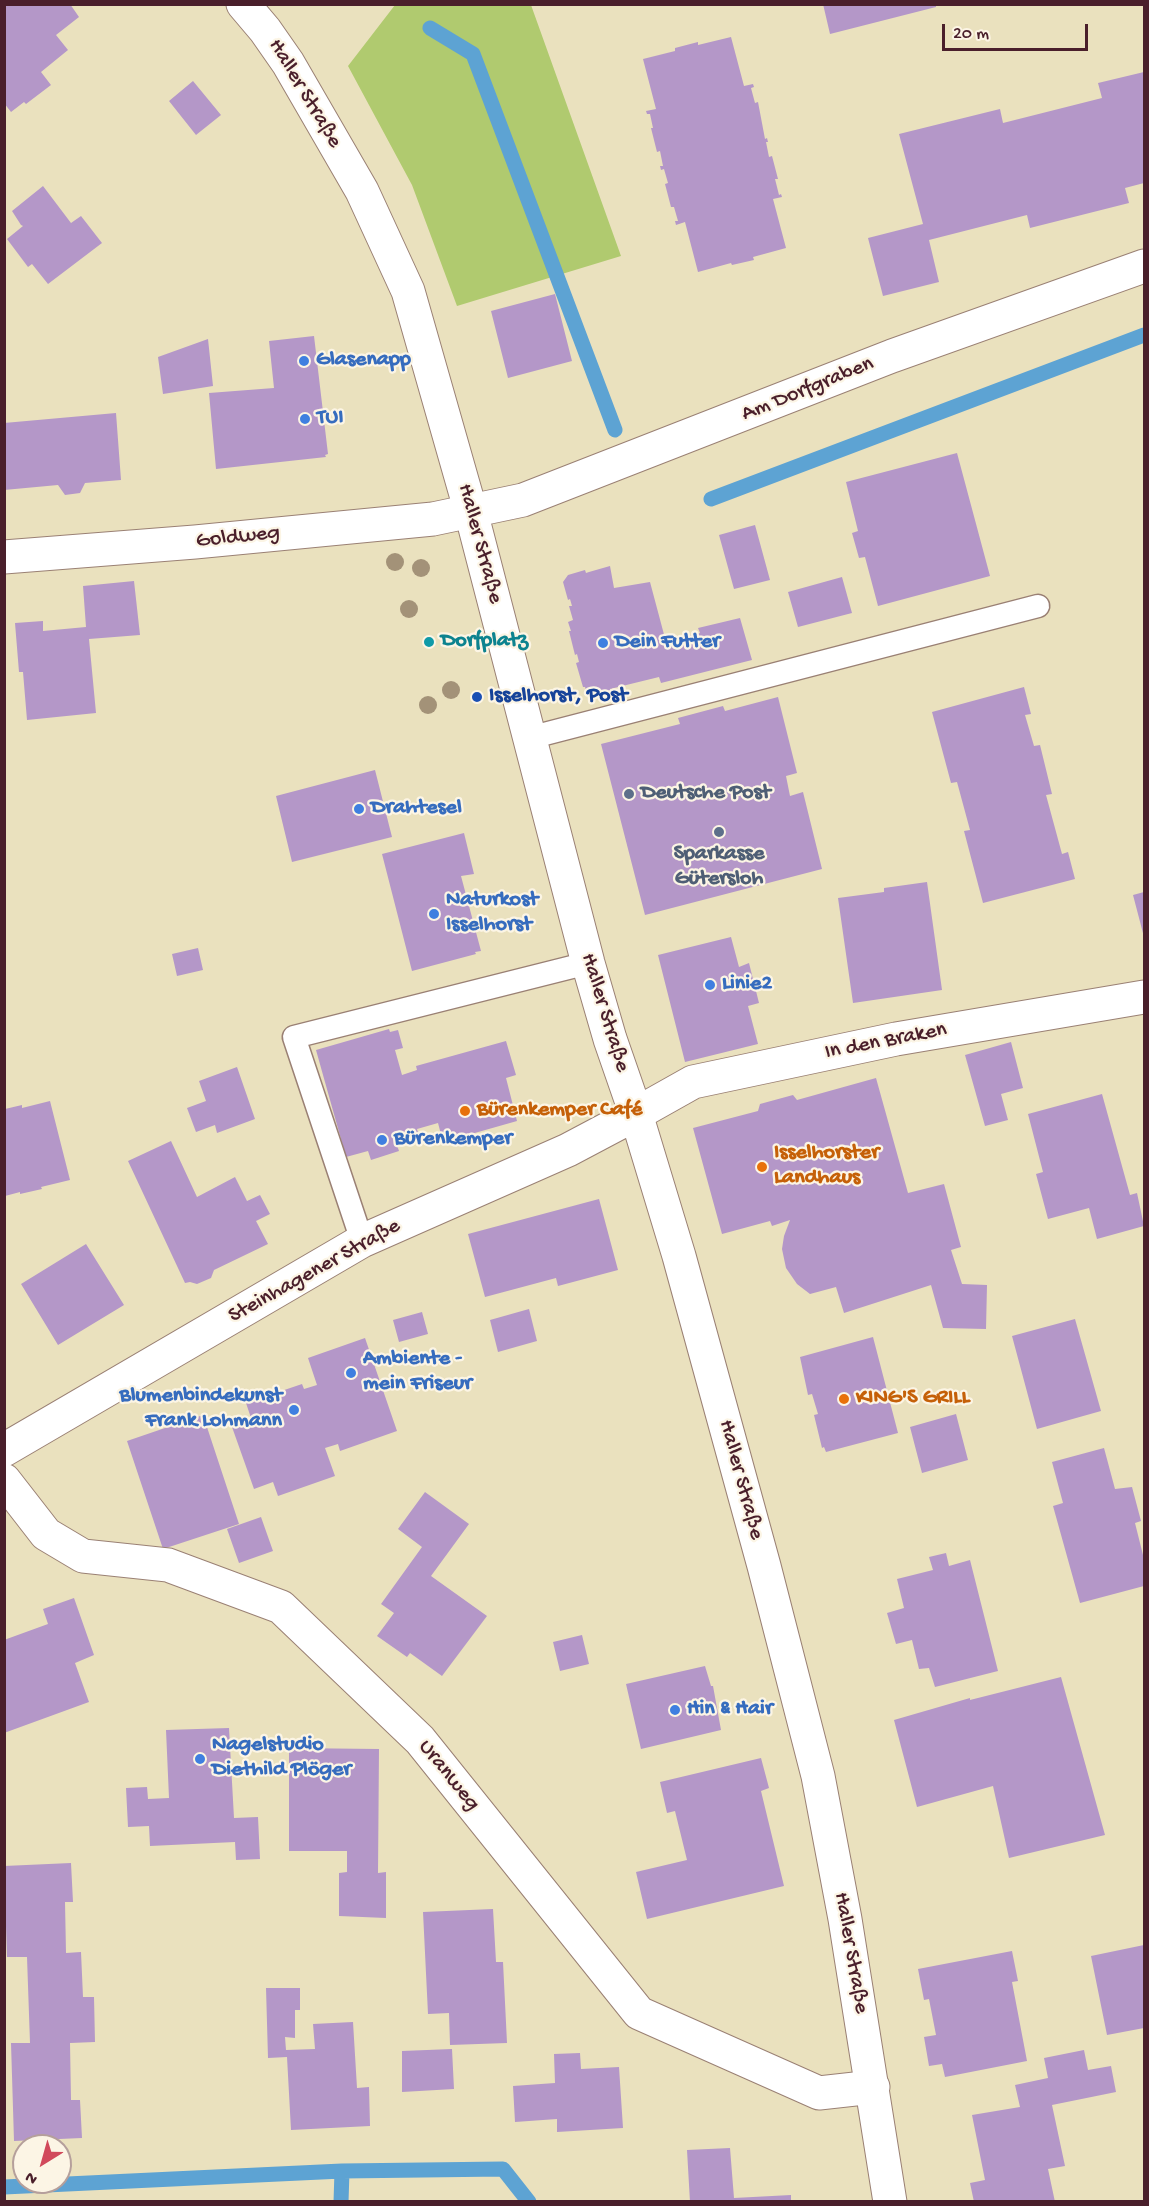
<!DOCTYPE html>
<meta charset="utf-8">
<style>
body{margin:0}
#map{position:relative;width:1149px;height:2206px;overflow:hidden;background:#eae1be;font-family:"Gochi Hand",sans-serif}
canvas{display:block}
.frame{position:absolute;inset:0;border:6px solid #4a1f2b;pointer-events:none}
.north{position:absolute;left:12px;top:2134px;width:60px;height:60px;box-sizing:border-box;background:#fcf5e5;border:2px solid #b59f9b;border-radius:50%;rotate:217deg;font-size:16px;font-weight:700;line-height:24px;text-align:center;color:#4a1f2b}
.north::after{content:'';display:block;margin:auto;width:21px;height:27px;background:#d1495b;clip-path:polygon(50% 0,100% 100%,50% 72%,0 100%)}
.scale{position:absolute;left:942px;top:24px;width:146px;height:27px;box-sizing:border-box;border:3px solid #4a1f2b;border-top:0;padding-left:8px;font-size:18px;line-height:21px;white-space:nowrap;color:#4a1f2b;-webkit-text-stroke:4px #fcf5e5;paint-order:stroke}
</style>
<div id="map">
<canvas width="1149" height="2206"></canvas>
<div class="frame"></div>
<div class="north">N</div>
<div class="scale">20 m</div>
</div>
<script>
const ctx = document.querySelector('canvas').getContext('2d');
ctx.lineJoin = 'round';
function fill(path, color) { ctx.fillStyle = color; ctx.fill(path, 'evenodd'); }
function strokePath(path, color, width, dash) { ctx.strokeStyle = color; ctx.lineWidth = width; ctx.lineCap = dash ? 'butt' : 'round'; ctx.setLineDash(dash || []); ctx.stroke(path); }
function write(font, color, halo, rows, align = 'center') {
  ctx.font = font + ' "Gochi Hand",sans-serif'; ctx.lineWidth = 4.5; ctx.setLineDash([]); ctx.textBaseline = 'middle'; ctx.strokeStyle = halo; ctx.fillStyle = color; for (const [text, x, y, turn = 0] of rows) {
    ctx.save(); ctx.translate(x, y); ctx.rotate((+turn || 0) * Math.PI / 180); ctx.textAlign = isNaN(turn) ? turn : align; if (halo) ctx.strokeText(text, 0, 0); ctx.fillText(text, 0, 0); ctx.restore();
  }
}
fill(new Path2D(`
 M395 5H531L621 256 457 306 412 185 348 66Z`), '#b0ca6f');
strokePath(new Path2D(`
 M430 28 473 54 615 430
 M711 499 1144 335
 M342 2171 503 2169 529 2202
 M4 2187 342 2171 341 2202`), '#5da3d3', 15);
fill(new Path2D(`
 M4 4H70L79 17 56 35 68 50 41 72 51 85 26 104 24 102 11 112 4 103Z
 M823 4H936V7L830 34Z
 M731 37 744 86 753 84 754 87 751 88 755 103 758 102 765 139 767 138 768 142H766L769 157 772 156 778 179H775L779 195 781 194 782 197 773 199 786 248 753 257 754 260 732 265 731 263 698 272 685 222 676 225 675 221H678L674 207H671L665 184 668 183 664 169 661 170 660 166H663L660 151 657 152 651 128H653L650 114H647L646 111 656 109 643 59 675 51V48L698 42V45Z
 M1144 72V183L1125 188 1129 203 1030 228 1027 215 929 240 939 282 883 296 868 238 923 224 899 134 1000 109 1003 123 1102 98 1098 83Z
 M193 81 221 115 196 135 169 101Z
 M43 186 71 223 81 216 102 243 48 284 32 264 28 267 7 239 23 226 21 225 12 211Z
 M555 294 572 361 508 378 491 311Z
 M314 336 328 454 325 455 326 457 216 469 209 393 274 388 269 341Z
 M208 339 213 386 163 394 158 357Z
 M116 413 121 480 85 483 80 493 65 495 58 485 4 490V423Z
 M957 453 990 576 878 606 865 557 859 558 852 533 858 531 846 482Z
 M755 525 770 580 734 589 719 535Z
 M610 566 614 588 650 582 666 642 700 633 698 628 740 618 752 660 661 683 659 677 610 689V693L593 697 592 694 588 696 585 687H583L576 663 579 662 577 654 575 655 569 631H571L568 622 573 620 569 606H572L570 599 568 600 563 582 568 575 585 570 586 573 589 572Z
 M842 577 852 613 798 627 788 592Z
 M134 581 140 635 89 639 96 713 27 720 23 672H19L15 623 43 621V631L86 627 83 586Z
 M1024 687 1031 714 1025 715 1034 746 1040 745 1052 794 1046 795 1062 854 1068 852 1075 879 983 903 964 831 970 830 957 782 951 783 932 712Z
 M778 697 797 773 786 776 790 796 803 792 822 869 645 915 601 744 680 724 678 718 723 706 725 711Z
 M375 770 392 837 292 862 276 796Z
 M464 833 474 874 461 876 481 951 475 952 476 954 412 971 382 854Z
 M927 882 942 990 853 1003 838 898 884 892V888Z
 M1144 892V937L1133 895Z
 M731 937 739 967 749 963 759 1003 748 1006 758 1044 685 1062 658 955Z
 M198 948 203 970 177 976 172 954Z
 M389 1029 390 1032 398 1030 403 1048 395 1050 402 1075 417 1070 416 1066 506 1041 516 1075 506 1078 517 1121 443 1142 438 1123 417 1129 419 1136 396 1142 399 1151 371 1160 368 1151 346 1157 316 1050Z
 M1011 1042 1023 1088 1001 1094 1008 1120 985 1126 965 1055Z
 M237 1067 255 1119 217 1133 215 1125 196 1132 187 1108 206 1101 199 1081Z
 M876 1078 908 1193 944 1184 961 1247 951 1250 962 1284 987 1285 986 1329 943 1328 931 1285 844 1313 836 1287 810 1294 797 1284 786 1268 782 1249 784 1236 790 1220 772 1226 770 1221 722 1234 693 1128 758 1111 760 1104 793 1095 797 1100Z
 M1102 1094 1130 1195 1137 1193 1144 1226 1097 1239 1089 1208 1048 1219 1036 1174 1043 1172 1028 1114Z
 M50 1101 70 1180 41 1187 42 1189 20 1194V1192L5 1196V1109L22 1105V1108Z
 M171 1141 197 1197 235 1177 247 1201 260 1195 270 1214 256 1221 268 1244 214 1270 211 1278 197 1284 190 1282 185 1283 128 1161Z
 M599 1199 618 1270 558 1286 556 1278 485 1297 468 1234Z
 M86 1244 124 1305 58 1345 21 1284Z
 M529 1309 537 1341 498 1352 490 1320Z
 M422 1312 428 1334 399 1342 393 1320Z
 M1075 1319 1101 1411 1037 1429 1012 1336Z
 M873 1337 898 1433 826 1452 824 1447 822 1448 814 1415 818 1414 812 1394 808 1395 800 1357Z
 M365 1338 397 1431 340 1451 338 1444 325 1448 335 1476 278 1496 273 1482 254 1489 232 1427 252 1421 246 1403 302 1384 304 1389 317 1385 308 1358Z
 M956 1414 968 1460 922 1473 910 1427Z
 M203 1415 239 1524 163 1549 127 1441Z
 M1104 1448 1115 1489 1132 1487 1141 1521 1135 1523 1144 1559V1586L1080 1603 1053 1506 1063 1503 1052 1462Z
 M425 1492 469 1524 431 1576 487 1616 442 1676 410 1653 407 1657 377 1636 394 1613 381 1604 422 1547 398 1529Z
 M261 1517 273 1551 239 1563 227 1529Z
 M946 1553 949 1566 970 1560 998 1671 935 1687 929 1668 919 1669 912 1640 896 1644 887 1613 904 1608 897 1579 933 1570 929 1557Z
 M74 1598 94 1655 75 1663 89 1702 4 1733V1640L48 1624 43 1609Z
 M582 1635 589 1664 560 1671 553 1642Z
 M705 1666 711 1686H713L721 1730 641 1749 626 1684Z
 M1061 1677 1105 1835 1009 1858 993 1786 917 1807 894 1720 970 1698V1700Z
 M229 1728 234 1818 258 1817 260 1859 236 1860 235 1842 150 1846 149 1826 128 1827 126 1788 147 1787 148 1799 169 1798 166 1730Z
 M289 1748 379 1749 378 1873 386 1872V1918L339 1916V1873L347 1872V1851H289Z
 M761 1758 769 1788 761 1791 784 1886 647 1919 636 1872 687 1860 675 1811 667 1813 660 1782Z
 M71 1863 73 1902H65L66 1953 81 1952 83 1997H94L95 2042 70 2043 71 2100H80L82 2138 14 2141 11 2043H30L27 1957H7L4 1866Z
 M493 1909 496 1962H503L507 2043 450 2045 449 2013 428 2014 423 1912Z
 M1144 1945V2028L1107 2035 1091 1956Z
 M1012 1951 1018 1981 1012 1982 1027 2061 945 2077 942 2064 929 2066 924 2037 936 2035 929 1999 924 2000 918 1969Z
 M266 1988H300V2010H295V2038L285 2037 286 2050 315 2049 313 2024 353 2022 357 2088 369 2087 370 2126 291 2130 287 2057 268 2058Z
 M452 2049 454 2089 402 2092V2051Z
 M1084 2050 1088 2070 1111 2066 1116 2092 1052 2105 1065 2166 1048 2169 1055 2202H974L970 2183 985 2180 972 2115 1020 2107 1015 2085 1048 2078 1044 2058Z
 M580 2053 581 2069 619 2067 623 2128 557 2132V2119L515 2122 513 2086 555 2083 554 2054Z
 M730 2148 734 2198 791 2195V2202H690L687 2150Z`), '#b497c8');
const service = new Path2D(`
 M529 738 1038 606
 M362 1241 294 1037 588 963`);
const minor = new Path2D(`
 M4 557 195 542 433 519 523 500 892 356 1144 266
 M636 1114 693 1082 896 1039 1144 997
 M4 1480 46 1534 83 1556 168 1565 281 1607 420 1740 639 2013 819 2093 873 2087`);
const tertiary = new Path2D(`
 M243 4 265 30 288 63 362 191 408 291 471 512 588 963 610 1039 636 1114 679 1256 764 1566 818 1776 845 1919 890 2202
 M4 1450 362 1241 568 1150 636 1114`);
strokePath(service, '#9a8074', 25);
strokePath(minor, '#9a8074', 35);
strokePath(tertiary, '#9a8074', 35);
strokePath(service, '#fff', 22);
strokePath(minor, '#fff', 33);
strokePath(tertiary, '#fff', 33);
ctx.fillStyle = '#a39278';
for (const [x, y] of [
 [395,562],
 [421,568],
 [409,609],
 [451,690],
 [428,705]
]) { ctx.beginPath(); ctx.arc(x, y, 9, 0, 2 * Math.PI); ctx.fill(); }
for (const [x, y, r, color] of [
 [304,361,6,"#3f7fe0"],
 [305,419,6,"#3f7fe0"],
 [429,642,6,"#0f9aa8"],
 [603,643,6,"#3f7fe0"],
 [477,697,6,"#1a4fb4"],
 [629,794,6,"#5c6f8a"],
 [359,809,6,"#3f7fe0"],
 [719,832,6,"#5c6f8a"],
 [434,914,6,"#3f7fe0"],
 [710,985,6,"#3f7fe0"],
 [465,1111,6,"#e8710a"],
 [382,1140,6,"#3f7fe0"],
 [762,1167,6,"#e8710a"],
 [351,1373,6,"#3f7fe0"],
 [844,1399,6,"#e8710a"],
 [294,1410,6,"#3f7fe0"],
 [675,1710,6,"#3f7fe0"],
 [200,1759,6,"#3f7fe0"]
]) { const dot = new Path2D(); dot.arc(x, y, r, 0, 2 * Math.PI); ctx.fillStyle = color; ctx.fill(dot); strokePath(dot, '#fcf5e5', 2); }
write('22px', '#4a1f2b', '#fcf5e5', [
 ["Haller Straße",304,94,59],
 ["Am Dorfgraben",808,390,-22],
 ["Goldweg",238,538,-6],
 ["Haller Straße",479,544,75],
 ["Haller Straße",604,1013,73],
 ["In den Braken",886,1042,-11],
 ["Steinhagener Straße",315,1272,-29],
 ["Haller Straße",740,1480,75],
 ["Uranweg",448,1776,51],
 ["Haller Straße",850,1953,80]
]);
write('bold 22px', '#366cbe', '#fcf5e5', [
 ["Glasenapp",316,361],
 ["TUI",317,419],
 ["Dein Futter",615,643],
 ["Drahtesel",371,809],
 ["Naturkost",446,901],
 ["Isselhorst",446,926],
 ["Linie2",722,985],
 ["Bürenkemper",394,1140],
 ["Ambiente -",363,1360],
 ["mein Friseur",363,1385],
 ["Blumenbindekunst",282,1397,"right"],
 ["Frank Lohmann",282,1422,"right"],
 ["Hin & Hair",687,1710],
 ["Nagelstudio",212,1746],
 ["Diethild Plöger",212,1771]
], 'left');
write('bold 22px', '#0d838f', '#fcf5e5', [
 ["Dorfplatz",441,642]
], 'left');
write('bold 22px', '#164399', '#fcf5e5', [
 ["Isselhorst, Post",489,697]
], 'left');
write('bold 22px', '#4e5e75', '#fcf5e5', [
 ["Deutsche Post",641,794],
 ["Sparkasse",719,855,"center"],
 ["Gütersloh",719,880,"center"]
], 'left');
write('bold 22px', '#c56008', '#fcf5e5', [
 ["Bürenkemper Café",477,1111],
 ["Isselhorster",774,1154],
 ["Landhaus",774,1179],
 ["KING'S GRILL",856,1399]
], 'left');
</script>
